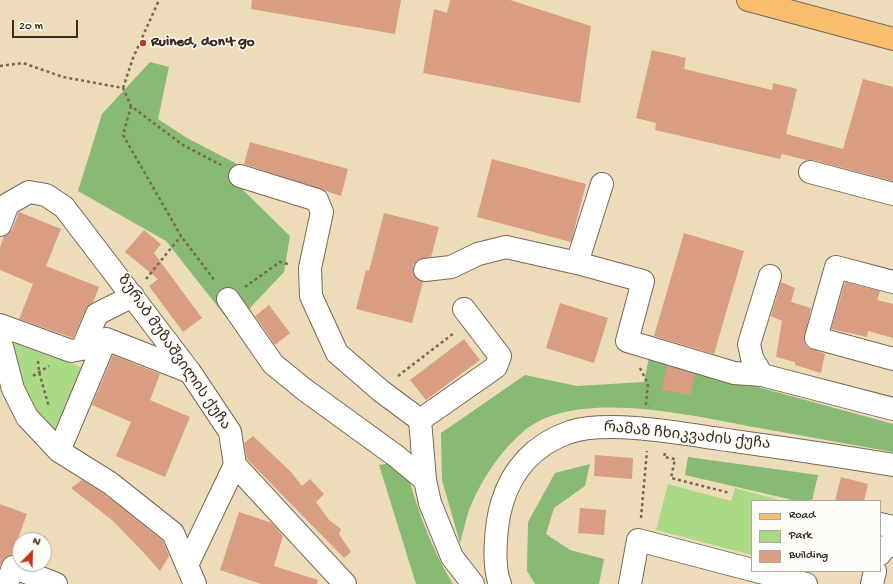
<!DOCTYPE html>
<meta charset="utf-8">
<style>
body{margin:0}
#map{position:relative;width:893px;height:584px;overflow:hidden;background:#eddcba;font-family:"Gochi Hand",sans-serif}
canvas{display:block}
.legend{position:absolute;left:751px;top:500px;width:130px;height:72px;box-sizing:border-box;background:#fdfcf7;border:1px solid #afa8a0;margin:0;padding:5px 7px;list-style:none;font-size:12px;color:#3b2a1e}
.legend li{display:flex;align-items:center;gap:8px;height:20px}
.legend b{width:20px;border:1px solid #afa8a0}
.north{position:absolute;left:12px;top:532px;width:40px;height:40px;box-sizing:border-box;background:#fdfcf7;border:1px solid #afa8a0;border-radius:50%;rotate:23deg;font-size:11px;font-weight:700;line-height:16px;text-align:center;color:#3b2a1e}
.north::after{content:'';display:block;margin:auto;width:14px;height:18px;background:#c8321e;clip-path:polygon(50% 0,100% 100%,50% 72%,0 100%)}
.scale{position:absolute;left:12px;top:20px;width:66px;height:18px;box-sizing:border-box;border:2px solid #3b2a1e;border-top:0;padding-left:5px;font-size:12px;line-height:14px;white-space:nowrap;color:#3b2a1e;-webkit-text-stroke:3px #fdfcf7;paint-order:stroke}
</style>
<div id="map">
<canvas width="893" height="584"></canvas>
<ul class="legend">
<li><b style="height:5px;background:#f9be6d"></b>Road</li>
<li><b style="height:11px;background:#abda87"></b>Park</li>
<li><b style="height:11px;background:#d99d83"></b>Building</li>
</ul>
<div class="north">N</div>
<div class="scale">20 m</div>
</div>
<script>
const ctx = document.querySelector('canvas').getContext('2d');
ctx.lineJoin = 'round';
function fill(path, color) { ctx.fillStyle = color; ctx.fill(path, 'evenodd'); }
function strokePath(path, color, width, dash) { ctx.strokeStyle = color; ctx.lineWidth = width; ctx.lineCap = dash ? 'butt' : 'round'; ctx.setLineDash(dash || []); ctx.stroke(path); }
function write(font, color, halo, rows, align = 'center') {
  ctx.font = font + ' "Gochi Hand","Noto Sans Georgian",sans-serif'; ctx.lineWidth = 3; ctx.setLineDash([]); ctx.textBaseline = 'middle'; ctx.strokeStyle = halo; ctx.fillStyle = color; for (const [text, x, y, turn = 0] of rows) {
    ctx.save(); ctx.translate(x, y); ctx.rotate((+turn || 0) * Math.PI / 180); ctx.textAlign = isNaN(turn) ? turn : align; if (halo) ctx.strokeText(text, 0, 0); ctx.fillText(text, 0, 0); ctx.restore();
  }
}
fill(new Path2D(`
 M6 338 88 370 60 440C33 415 19 372 6 338Z
 M668 484 731 501 735 488 783 501H752V555L656 530Z`), '#abda87');
fill(new Path2D(`
 M150 62 169 67 158 119 187 138 243 167 237 184 290 236 284 272 233 326 166 241 78 191 102 114Z
 M649 357 893 424V452C848 444 804 436 759 428 697 417 579 387 525 430 502 449 483 477 471 505 466 517 464 530 460 543L442 480 441 433 525 375 577 386 644 382Z
 M688 457 818 475 812 501H797L685 475Z
 M404 461C415 503 430 547 453 584H416L379 465Z
 M590 464 585 486 554 508 546 534 570 550 604 559 599 584H535L527 571 528 522 555 473Z`), '#88ba74');
fill(new Path2D(`
 M252 0H401L395 34 251 9Z
 M450 0H510L591 26 580 103 423 73 434 9 447 13Z
 M652 50 686 58 684 69 772 90 773 83 797 89 786 134 843 149 863 79 893 87V181L813 160H806L782 154 780 159 655 130 656 123 636 118Z
 M250 142 348 169 341 196 244 164Z
 M492 159 586 184 571 242 477 217Z
 M19 212 61 229 46 266 99 287 93 302 86 309 73 338 19 319 33 284 0 270V248L4 236 12 230Z
 M384 213 439 227 431 257 418 260 413 265V271L415 277 423 282 412 323 356 309 366 270 369 271Z
 M144 230 161 244 154 253 202 318 183 332 149 286 158 279 125 252Z
 M684 233 744 251 714 354 654 336Z
 M781 282 795 288 791 302 811 308 804 341 807 347 825 354 821 373 795 365V362L776 357 782 321 771 316Z
 M845 282 880 291 877 300 893 304V338L868 331 867 337 831 329Z
 M560 303 608 318 594 363 546 348Z
 M269 305 290 333 275 345 255 316Z
 M464 339 480 360 426 400 410 380Z
 M113 355 160 374 150 400 190 417 165 477 116 456 131 422 92 405Z
 M667 366 695 374 690 395 662 390Z
 M253 436 291 472 302 486 310 479 324 494 316 502 329 520 341 529 339 534 351 552 344 558 247 459 244 443Z
 M595 455 633 458 632 479 594 476Z
 M841 477 868 484 864 501H835Z
 M82 480 103 493 163 541 169 556 160 571 145 554 113 521 71 488Z
 M0 504 27 514 12 555 5 558 0 566Z
 M580 508 606 510 604 535 578 533Z
 M239 512 272 523 283 536 274 566 318 580 317 584H261L220 570Z`), '#d99d83');
const minor = new Path2D(`
 M810 172 893 194
 M240 176 317 200 322 212 310 268 311 296 337 353 381 391 420 420
 M602 184 577 263 643 281 627 341 734 373 762 375
 M0 225 8 204 29 192 46 195 64 207 190 372 230 432 235 465 345 584
 M425 270 451 267 478 254 506 247 577 263
 M770 276 749 344 752 358 762 375 893 409
 M893 282 836 267 816 338 893 359
 M228 299 273 364 305 390 396 456 425 480
 M464 309 500 356 496 367 420 420 425 480 430 503 452 557 473 584
 M0 325 71 351 82 349 97 314 133 296
 M0 339 13 389 27 417 59 451 110 483 173 533 195 584
 M59 451 106 339 190 372
 M880 524 893 527
 M880 554 885 547 893 546
 M187 565 235 465
 M756 571 806 584
 M7 584 13 567 56 584
 M500 584C492 565 496 523 502 503 512 469 535 444 570 432 608 420 679 433 720 439 777 447 835 455 893 465
 M630 584 638 540 752 570
 M872 584 875 571`);
const major = new Path2D(`
 M748 0 893 39`);
strokePath(minor, '#796855', 24);
strokePath(major, '#796855', 24);
strokePath(new Path2D(`
 M0 66 23 63 63 77 123 88 131 106 183 145 221 165
 M123 88 133 58 159 0
 M131 106 123 135 181 236 215 281
 M146 279 181 236
 M245 287 280 262 288 264
 M38 361 39 372 49 407
 M640 368 648 384 646 404 650 406
 M33 376 49 366
 M398 376 454 333
 M665 453 664 457 675 459 671 478 730 493
 M641 518 647 451`), '#796855', 2.5, [3, 3]);
strokePath(minor, '#fff', 22);
strokePath(major, '#f9be6d', 22);
for (const [x, y, r, color] of [
 [143,43,4,"#c8321e"]
]) { const dot = new Path2D(); dot.arc(x, y, r, 0, 2 * Math.PI); ctx.fillStyle = color; ctx.fill(dot); strokePath(dot, '#fdfcf7', 1.5); }
write('bold 15px', '#3b2a1e', '#fdfcf7', [
 ["Ruined, don't go",151,43]
], 'left');
write('15px', '#3b2a1e', '#fdfcf7', [
 ["ზურაბ მუზაშვილის ქუჩა",173,353,55],
 ["რამაზ ჩხიკვაძის ქუჩა",687,437,6]
]);
</script>
